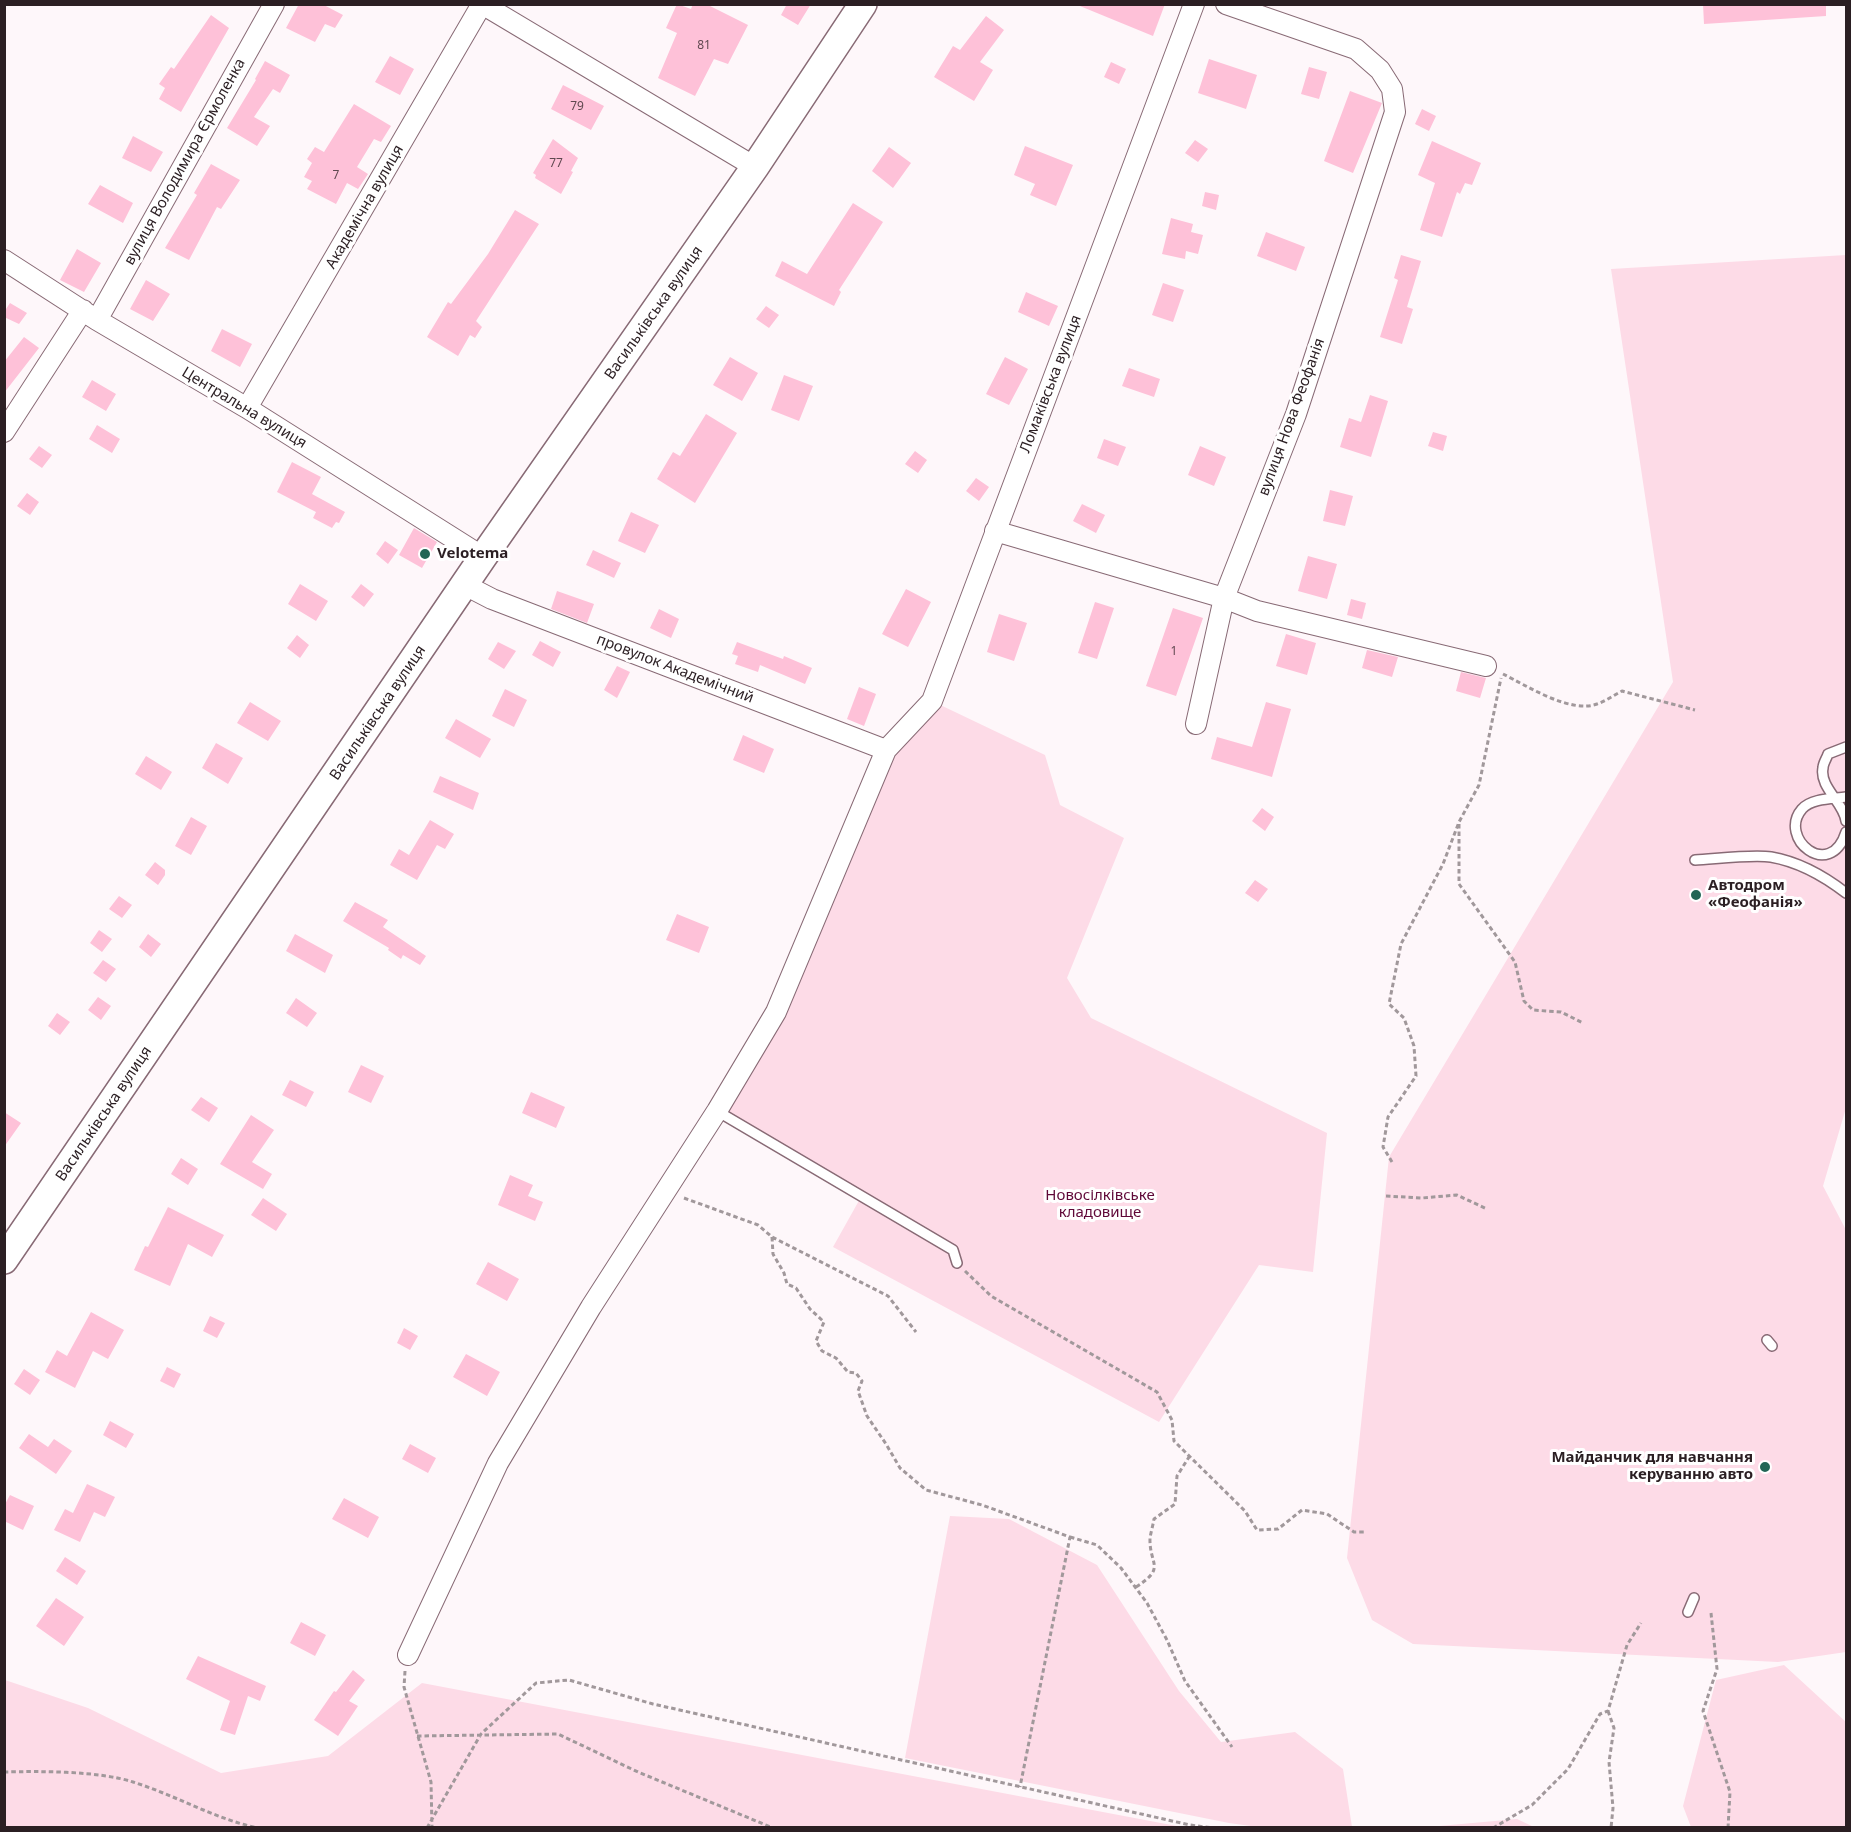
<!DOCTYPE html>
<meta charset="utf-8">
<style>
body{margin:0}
#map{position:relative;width:1851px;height:1832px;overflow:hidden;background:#fef7fa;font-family:"Noto Sans",sans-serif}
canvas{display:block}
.frame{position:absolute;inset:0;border:6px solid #2b1f23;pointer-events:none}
</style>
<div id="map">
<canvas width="1851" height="1832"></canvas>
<div class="frame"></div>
</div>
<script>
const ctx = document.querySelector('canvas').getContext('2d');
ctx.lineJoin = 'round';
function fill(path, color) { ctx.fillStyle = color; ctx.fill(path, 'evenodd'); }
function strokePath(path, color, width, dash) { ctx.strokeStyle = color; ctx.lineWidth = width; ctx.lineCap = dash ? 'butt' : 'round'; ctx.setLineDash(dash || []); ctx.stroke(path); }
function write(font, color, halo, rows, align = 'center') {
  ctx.font = font + ' "Noto Sans",sans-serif'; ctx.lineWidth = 6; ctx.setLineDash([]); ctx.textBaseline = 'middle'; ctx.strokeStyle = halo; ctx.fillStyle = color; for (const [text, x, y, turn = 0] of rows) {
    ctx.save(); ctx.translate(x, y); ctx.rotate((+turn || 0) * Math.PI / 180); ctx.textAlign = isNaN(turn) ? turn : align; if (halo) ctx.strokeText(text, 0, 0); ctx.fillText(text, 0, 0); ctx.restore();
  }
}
fill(new Path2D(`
 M1846 255V1108L1823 1186 1846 1230V1652L1778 1662 1413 1644 1372 1620 1347 1558 1389 1157 1673 682 1611 269Z
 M932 701 1045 755 1060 805 1124 838 1067 978 1091 1018 1327 1133 1313 1272 1259 1265 1159 1422 833 1247 861 1197 717 1111 776 1012 886 750Z
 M950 1516 1009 1519 1097 1565 1179 1691 1221 1742 1295 1732 1343 1769 1352 1827 1265 1828 1229 1823 905 1758Z
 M1784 1665 1846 1722V1827H1691L1683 1806 1716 1680Z
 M5 1680 88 1708 221 1773 328 1756 422 1683 1182 1827H5Z
 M1517 1819 1534 1827H1428Z`), '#fddbe7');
fill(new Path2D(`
 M299 4H322L343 15 335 28 325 24 315 42 286 28Z
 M677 4 691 9 693 4H706L748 25 728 64 714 59 695 96 658 78 677 33 666 28Z
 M787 4H811L798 25 781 15Z
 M1075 4H1165L1153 36Z
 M1703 4H1826V16L1704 24Z
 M211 15 229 28 181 112 159 99 165 88 159 84 171 67 174 69Z
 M986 16 1004 30 980 62 993 70 974 101 934 77 953 46 960 50Z
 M390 56 414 69 400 95 375 82Z
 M1209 59 1257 75 1246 109 1198 93Z
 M265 61 290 75 280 93 273 89 254 117 270 126 257 146 227 128 256 80 255 79Z
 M1111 62 1126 69 1119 84 1104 77Z
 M1309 67 1327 72 1319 99 1301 94Z
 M563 85 604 106 591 130 551 109Z
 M1350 91 1382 103 1353 173 1324 161Z
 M354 104 391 126 381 142 374 139 357 167 368 174 358 189 347 183 336 204 307 189 312 181 304 177 312 163 307 159 315 147 324 152Z
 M1422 109 1436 116 1429 131 1415 124Z
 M133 136 163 152 151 172 122 158Z
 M553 139 578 158 571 171 573 172 561 194 535 178 536 175 533 173Z
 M1195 140 1208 149 1198 162 1185 153Z
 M1432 141 1481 163 1472 185 1465 183 1460 194 1457 192 1442 237 1420 230 1435 183 1418 175Z
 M1025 146 1073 165 1056 206 1030 195 1035 184 1014 175Z
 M889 147 911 163 893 188 872 171Z
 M211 164 240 180 221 209 217 207 189 260 165 248 197 195 194 193Z
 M100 185 133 203 123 223 88 204Z
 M1205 192 1219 195 1216 210 1202 206Z
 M853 203 883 222 839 290 841 292 834 306 775 276 782 261 807 274Z
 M515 210 539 224 476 321 482 327 475 338 470 335 458 356 427 337 448 302 451 304 488 254Z
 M1171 218 1193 224 1191 232 1203 235 1198 254 1186 251 1185 259 1162 254Z
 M1266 232 1305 247 1296 271 1257 256Z
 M77 249 101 263 84 292 60 280Z
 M1401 255 1421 261 1407 307 1413 309 1402 344 1380 337 1398 280 1394 278Z
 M146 280 170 294 153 321 130 309Z
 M1163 283 1184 290 1173 322 1152 315Z
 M1026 292 1058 306 1049 326 1018 312Z
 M10 303 27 313 19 324 4 317V312Z
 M766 306 779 315 769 328 756 319Z
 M222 329 252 344 240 367 211 351Z
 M24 337 39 348 4 393V362Z
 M730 357 758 373 742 401 713 385Z
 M1005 357 1028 369 1009 405 986 394Z
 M1129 368 1160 379 1154 397 1122 386Z
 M784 375 813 386 799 421 771 410Z
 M92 380 116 394 106 411 82 397Z
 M1370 395 1388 401 1371 457 1340 447 1349 418 1361 422Z
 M706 414 737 433 695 503 657 479 673 452 680 456Z
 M97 425 120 439 112 453 89 439Z
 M1433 432 1447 436 1443 451 1428 446Z
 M1104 439 1126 447 1118 466 1097 458Z
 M39 446 52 455 42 468 29 459Z
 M1200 446 1226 457 1214 486 1188 475Z
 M915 451 927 460 918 473 905 464Z
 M292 462 321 477 312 494 345 512 339 523 336 522 332 528 313 518 316 512 277 492Z
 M976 478 989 487 979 501 966 491Z
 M1330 490 1353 496 1345 526 1323 521Z
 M27 493 39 502 30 515 17 506Z
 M1082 504 1105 515 1096 533 1073 521Z
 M631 512 659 525 645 553 618 541Z
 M414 528 437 542 422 568 399 555Z
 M385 541 398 550 388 564 376 554Z
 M593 550 621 563 614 578 586 565Z
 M1308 556 1337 564 1327 599 1298 591Z
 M300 584 328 601 316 621 288 604Z
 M361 584 374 594 364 607 351 597Z
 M906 589 931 602 908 647 882 634Z
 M557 591 594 604 587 623 551 609Z
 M1351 599 1366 603 1362 619 1347 615Z
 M1095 602 1114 608 1097 659 1078 653Z
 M1173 608 1203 618 1176 696 1146 686Z
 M659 609 679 619 671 638 650 628Z
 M999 614 1027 623 1014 661 987 652Z
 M1286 634 1316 643 1307 675 1276 666Z
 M297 635 309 645 300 658 287 648Z
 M540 641 561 652 553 667 532 655Z
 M498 642 516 651 504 669 488 659Z
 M737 642 783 659 784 656 812 668 805 684 760 665 758 672 735 664 738 656 732 654Z
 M1367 650 1398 657 1392 677 1362 668Z
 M617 666 630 672 617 698 604 690Z
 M1461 672 1486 678 1480 698 1456 691Z
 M859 687 876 694 864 726 847 719Z
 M505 689 527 700 514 727 492 716Z
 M250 702 281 721 268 741 237 723Z
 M1266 702 1291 709 1272 777 1211 759 1217 737 1252 747Z
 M456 719 491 739 480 758 445 738Z
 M743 735 774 749 764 773 733 760Z
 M216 743 243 758 228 784 202 768Z
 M146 756 172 772 161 790 135 774Z
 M440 776 479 793 473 810 433 792Z
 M1262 808 1274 817 1265 831 1252 821Z
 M191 817 207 826 191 855 175 846Z
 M430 820 454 834 445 849 437 845 417 880 390 865 399 849 409 855Z
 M155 862 165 870V875L158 885 145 875Z
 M1255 880 1268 889 1258 902 1245 893Z
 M119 896 132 905 122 918 109 909Z
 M355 902 388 920 383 927 426 956 420 965 403 955 401 959 388 950 389 948 343 921Z
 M677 914 709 927 699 953 666 940Z
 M99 930 112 939 102 952 90 943Z
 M148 934 161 944 151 957 139 947Z
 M295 934 333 955 325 973 286 951Z
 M103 960 116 969 106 982 93 973Z
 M98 997 111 1006 101 1020 88 1010Z
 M296 998 317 1013 307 1027 286 1013Z
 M57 1013 70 1022 60 1035 48 1026Z
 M361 1065 384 1076 371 1103 348 1092Z
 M290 1080 314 1092 306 1107 282 1095Z
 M531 1092 565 1107 556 1128 522 1113Z
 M201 1097 218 1108 209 1122 191 1110Z
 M4 1112 21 1123 4 1147Z
 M251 1115 274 1130 252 1162 272 1174 263 1189 220 1164Z
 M181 1158 198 1169 188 1185 171 1174Z
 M510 1175 533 1185 528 1196 543 1202 535 1221 498 1205Z
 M263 1198 287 1214 276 1231 251 1215Z
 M168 1207 224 1235 212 1257 188 1244 170 1286 134 1270 145 1246 148 1247Z
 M488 1262 519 1279 507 1301 476 1284Z
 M91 1312 124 1330 108 1359 93 1351 75 1388 45 1372 57 1350 67 1356Z
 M210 1316 225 1323 217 1338 203 1331Z
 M404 1328 418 1336 410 1350 397 1343Z
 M466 1354 500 1372 487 1396 453 1377Z
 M167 1367 181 1374 174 1388 160 1381Z
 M24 1369 40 1380 30 1395 14 1384Z
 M110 1421 134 1434 126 1448 103 1435Z
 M29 1434 48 1447 54 1439 72 1451 56 1474 19 1448Z
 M410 1444 436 1458 428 1473 402 1459Z
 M87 1484 115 1497 105 1517 94 1512 80 1542 54 1530 65 1509 73 1513Z
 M10 1495 34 1506 23 1530 4 1521V1506Z
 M344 1498 379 1517 368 1538 332 1519Z
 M65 1557 86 1571 77 1585 56 1571Z
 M56 1598 84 1617 64 1646 36 1626Z
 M301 1622 326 1635 315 1656 290 1643Z
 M198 1656 266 1686 260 1701 248 1696 235 1735 220 1730 230 1701 186 1679Z
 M353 1670 365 1680 349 1701 358 1706 338 1736 314 1720 334 1691 336 1692Z`), '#fec1d8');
const lane = new Path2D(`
 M1846 747 1828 754C1827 758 1823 763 1823 768 1819 787 1844 803 1846 821
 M1846 797C1833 799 1812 798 1802 809 1777 838 1830 882 1846 832
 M1695 860C1715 859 1753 854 1771 857 1800 862 1824 876 1846 893
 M717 1111 953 1250 957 1263
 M1767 1340 1772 1346
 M1688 1612 1694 1598`);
const street = new Path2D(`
 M482 4 755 167
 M4 260 97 320 247 408 483 557
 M97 320 274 4
 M247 408 482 4
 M4 432 83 310
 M995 531 1224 598 1257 611 1486 666
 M465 585 492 599 886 750
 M1196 724 1224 598 1296 414 1395 112 1392 89 1380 70 1356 49 1226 4
 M408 1655 498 1463 591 1307 717 1111 776 1012 886 750 932 701 1194 4`);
const secondary = new Path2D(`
 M4 1260 483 557 755 167 863 4`);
strokePath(lane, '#886a75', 12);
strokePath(street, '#886a75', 22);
strokePath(secondary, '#886a75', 30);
strokePath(new Path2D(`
 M1503 674C1527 686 1571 714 1597 704 1606 701 1614 695 1622 691L1695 710
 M1459 824V884L1515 962 1524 1001 1533 1010 1561 1012 1583 1023
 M1392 1162 1383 1147 1388 1117 1416 1076 1414 1046 1404 1018 1389 1004 1401 944 1443 864 1459 822 1479 785 1501 678
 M1386 1196 1422 1198 1457 1195 1487 1209
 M684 1198 758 1225 772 1237 888 1296 916 1332
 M772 1237 773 1254 784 1273 787 1284 796 1288 810 1309 824 1322 816 1341 822 1351 836 1358 848 1372 856 1373 862 1381 858 1391 867 1416 886 1444 900 1468 926 1490 982 1505 1070 1537 1020 1787
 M965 1271 991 1296 1157 1392 1172 1420 1174 1441 1245 1511 1257 1530 1278 1529 1302 1510 1327 1514 1354 1532H1364
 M1070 1537 1097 1545 1121 1568 1147 1603 1167 1640 1185 1681 1232 1747
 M1136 1587C1167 1567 1149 1565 1150 1538 1151 1532 1153 1525 1154 1519L1175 1504 1177 1476 1189 1457
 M1711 1613 1717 1669 1703 1711 1730 1792 1728 1828
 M405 1671 404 1687 431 1782 432 1828
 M1608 1711 1614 1728 1609 1762 1613 1808 1611 1828
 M417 1736 558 1734 638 1772 773 1828
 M4 1772C40 1771 100 1771 133 1782 175 1795 215 1819 258 1828
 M427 1828 481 1734 536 1683 569 1680 653 1704 1190 1825 1213 1828
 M1493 1828 1532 1805 1568 1769 1600 1714 1608 1711 1627 1645 1641 1623`), '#a1989b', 3, [4.5, 3]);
strokePath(lane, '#fff', 9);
strokePath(street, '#fff', 20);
strokePath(secondary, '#fff', 27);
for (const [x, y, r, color] of [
 [425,554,6,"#226555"],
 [1696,895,6,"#226555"],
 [1765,1467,6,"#226555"]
]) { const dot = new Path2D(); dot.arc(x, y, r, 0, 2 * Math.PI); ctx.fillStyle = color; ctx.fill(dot); strokePath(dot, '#fff', 2); }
write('12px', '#604850', null, [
 ["81",704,46],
 ["79",577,107],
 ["77",556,164],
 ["7",336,176],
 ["1",1174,652]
]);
write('15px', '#2b1f23', '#fff', [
 ["вулиця Володимира Єрмоленка",185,162,-61],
 ["Академічна вулиця",365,207,-60],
 ["Васильківська вулиця",654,313,-55],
 ["Ломаківська вулиця",1051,384,-69],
 ["Центральна вулиця",244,408,31],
 ["вулиця Нова Феофанія",1292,417,-70],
 ["провулок Академічний",675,669,21],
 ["Васильківська вулиця",378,713,-56],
 ["Васильківська вулиця",104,1114,-56]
]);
write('bold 15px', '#2b1f23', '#fff', [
 ["Velotema",437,554],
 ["Автодром",1708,886],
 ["«Феофанія»",1708,903],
 ["Майданчик для навчання",1753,1458,"right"],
 ["керуванню авто",1753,1475,"right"]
], 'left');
write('15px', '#5f0838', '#fff', [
 ["Новосілківське",1100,1196],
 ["кладовище",1100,1213]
]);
</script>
